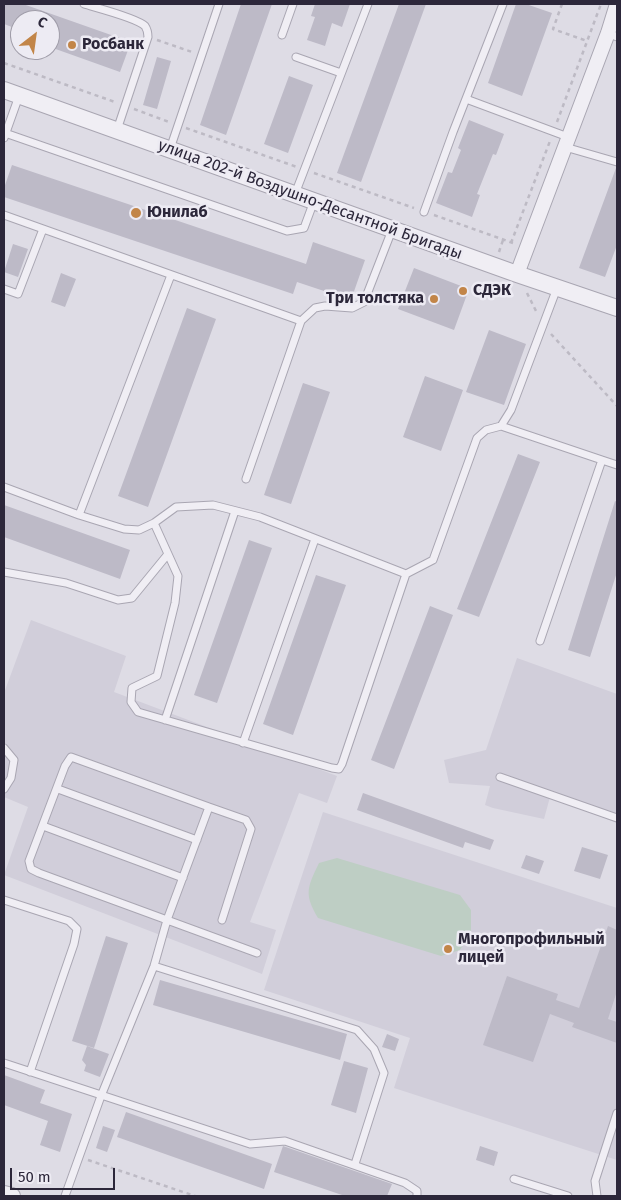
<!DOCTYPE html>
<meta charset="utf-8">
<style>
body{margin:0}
#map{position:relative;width:621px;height:1200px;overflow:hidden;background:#dedce5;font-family:"Fira Sans",sans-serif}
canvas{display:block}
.frame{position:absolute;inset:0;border:5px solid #2c273a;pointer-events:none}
.north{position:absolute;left:10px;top:10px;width:50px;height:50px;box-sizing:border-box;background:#edebf3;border:1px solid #a09da9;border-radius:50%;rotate:30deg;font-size:14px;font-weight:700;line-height:20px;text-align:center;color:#2c273a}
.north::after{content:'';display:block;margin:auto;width:18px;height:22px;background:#c28548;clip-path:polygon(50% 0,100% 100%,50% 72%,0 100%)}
.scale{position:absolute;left:10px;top:1168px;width:105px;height:22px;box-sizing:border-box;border:2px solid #2c273a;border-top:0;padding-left:6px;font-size:15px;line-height:18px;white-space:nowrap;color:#2c273a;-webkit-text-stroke:4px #edebf3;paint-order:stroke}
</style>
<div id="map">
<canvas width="621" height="1200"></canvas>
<div class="frame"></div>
<div class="north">С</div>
<div class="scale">50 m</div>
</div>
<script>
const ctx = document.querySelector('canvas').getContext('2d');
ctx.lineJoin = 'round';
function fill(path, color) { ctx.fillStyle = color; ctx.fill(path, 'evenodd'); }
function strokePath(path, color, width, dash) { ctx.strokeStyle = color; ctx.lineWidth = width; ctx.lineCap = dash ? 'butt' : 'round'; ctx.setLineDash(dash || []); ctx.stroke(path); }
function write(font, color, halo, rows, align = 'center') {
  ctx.font = font + ' "Fira Sans",sans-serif'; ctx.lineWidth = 5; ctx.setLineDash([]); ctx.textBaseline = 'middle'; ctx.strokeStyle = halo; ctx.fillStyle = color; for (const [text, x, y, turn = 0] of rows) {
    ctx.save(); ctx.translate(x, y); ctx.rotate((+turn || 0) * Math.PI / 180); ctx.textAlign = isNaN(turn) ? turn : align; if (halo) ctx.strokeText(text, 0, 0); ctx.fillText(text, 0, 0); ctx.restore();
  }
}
fill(new Path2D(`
 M31 620 126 656 114 692 337 776 327 803 299 793 250 922 276 930 262 974 4 875 28 807 4 797V693Z
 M517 658 617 694V823L550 797 544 819 493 808 485 805 490 786 449 783 444 760 486 750Z
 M323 812 617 908V1160L394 1088 410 1038 264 990Z`), '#d1ceda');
fill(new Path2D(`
 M337 858 460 895 471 910V932L460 950 441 956 318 918C304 894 307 888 319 863Z`), '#becec4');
fill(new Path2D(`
 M4 4H23L131 42 120 72 50 47V20H20V30L4 24Z
 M241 4H272L226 135 200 125Z
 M315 4H350L342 27 332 23 325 46 307 40 315 17 311 16Z
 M399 4H426L361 182 337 173Z
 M516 4H526L552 13 522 96 488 83Z
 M157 57 171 61 157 109 143 105Z
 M289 76 313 85 288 153 264 144Z
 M469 120 504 134 496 155 493 154 477 194 480 195 472 217 436 203 448 172 452 173 461 150 458 148Z
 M12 165 306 264 313 242 365 260 351 300 297 282 293 294 4 197V188Z
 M616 168H617V245L605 277 579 268Z
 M13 244 28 249 18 277 4 272Z
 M414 268 469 289 454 330 398 309Z
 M61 273 76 279 65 307 51 302Z
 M187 308 216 319 148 507 118 496Z
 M489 330 526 344 504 405 466 392Z
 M425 376 463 390 441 451 403 437Z
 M303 383 330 392 291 504 264 495Z
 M518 454 540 462 479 617 457 609Z
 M615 501 617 502V572L590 657 568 650Z
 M4 505 130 550 120 579 4 537Z
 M249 540 272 548 217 703 194 695Z
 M316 575 346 585 293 735 263 724Z
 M430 606 453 615 394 769 371 760Z
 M363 793 494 840 490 850 465 842 463 848 357 810Z
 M582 847 608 855 600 879 574 871Z
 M526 855 544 861 539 874 521 868Z
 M608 926 617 930V991L608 1019 617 1022V1043L572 1027 574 1023 550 1014 533 1062 483 1045 507 976 558 994 556 1000 579 1008Z
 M106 936 128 943 94 1048 72 1041Z
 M160 980 347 1034 340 1060 153 1005Z
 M387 1034 399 1039 395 1051 382 1047Z
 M87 1046 109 1054 100 1077 84 1071 86 1065 82 1060Z
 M344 1061 368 1068 356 1113 331 1105Z
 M4 1075 45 1090 40 1103 72 1114 60 1152 40 1145 48 1121 4 1105Z
 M126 1112 272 1164 264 1189 117 1137Z
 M103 1126 115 1130 107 1152 96 1148Z
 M283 1146 392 1184 387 1196H345L274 1172Z
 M480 1146 498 1152 494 1166 476 1160Z`), '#bdbac7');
const service = new Path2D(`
 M84 4C97 8 137 18 145 26 147 29 148 33 148 37L117 130
 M608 33 617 37
 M282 35 293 4
 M296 57 341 73
 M466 99 568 137
 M5 133 287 231 304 228 314 201
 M4 138 19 96
 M565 147 617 162
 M170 149 219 4
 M295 194 368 4
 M424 212 453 132 503 4
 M4 215 301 321 315 308 325 306 352 308 364 302 392 230
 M4 289 18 294 43 229
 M501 426 602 460 540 641
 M602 460 617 465
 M246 479 301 321
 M4 487 79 515 124 529 139 530 154 523 176 507 213 505 260 517 406 574 433 560 477 438 486 430 501 426 511 410 557 288
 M79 515 171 275
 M154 523 178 576 175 603 157 676 132 688 131 702 138 712 332 768 339 769 342 764 406 574
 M4 572 66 583 118 600 132 598 168 554
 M165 720 235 511
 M243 743 315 539
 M4 748 14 760 11 778 4 789
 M500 777 617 818
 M58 789 197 840
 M209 807 71 757 65 766 29 861 31 869 39 873 257 953
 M43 826 183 878
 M4 900 69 921 77 929 74 944 30 1072
 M154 966 357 1030 374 1049 384 1073 355 1164
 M4 1063 250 1144 285 1141 405 1183 417 1191V1196
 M514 1179 568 1196
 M65 1196 101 1096 154 966 167 920 209 807 246 820 251 829 222 920
 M597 1196 595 1181 617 1113`);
const minor = new Path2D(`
 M517 274 608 33 617 4`);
const tertiary = new Path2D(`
 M4 90 517 274 617 308
 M4 1194 12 1196`);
strokePath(service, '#a9a6b2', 9);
strokePath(minor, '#a9a6b2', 16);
strokePath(tertiary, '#a9a6b2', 18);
strokePath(new Path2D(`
 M562 4 553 29 587 41
 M157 40 192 52
 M4 63 115 102
 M134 109 169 122
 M557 122 601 4
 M186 128 297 167
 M314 173 414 208
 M434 215 513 243
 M511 243 550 141
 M499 252 503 240
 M527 293 537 313
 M551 334 617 406
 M88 1160 195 1196`), '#bdbac4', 2.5, [4, 4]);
strokePath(service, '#f0eef4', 7);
strokePath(minor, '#f0eef4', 14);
strokePath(tertiary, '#f0eef4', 16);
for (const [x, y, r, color] of [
 [72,45,5,"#c28548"],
 [136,213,6,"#c28548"],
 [463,291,5,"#c28548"],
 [434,299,5,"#c28548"],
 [448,949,5,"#c28548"]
]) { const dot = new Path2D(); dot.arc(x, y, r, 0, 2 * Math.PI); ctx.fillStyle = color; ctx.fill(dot); strokePath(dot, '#edebf3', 2); }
write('bold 16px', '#2c273a', '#edebf3', [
 ["Росбанк",82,45],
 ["Юнилаб",147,213],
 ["СДЭК",473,291],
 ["Три толстяка",424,299,"right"],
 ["Многопрофильный",458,940],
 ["лицей",458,958]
], 'left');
write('16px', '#2c273a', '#edebf3', [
 ["улица 202-й Воздушно-Десантной Бригады",310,200,20]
]);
</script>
